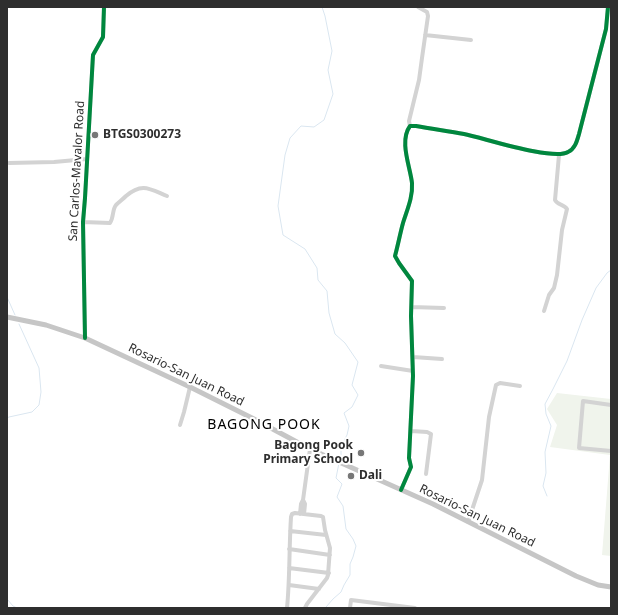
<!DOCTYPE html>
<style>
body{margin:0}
#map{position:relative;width:618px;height:615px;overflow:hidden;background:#fff;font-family:"Noto Sans",sans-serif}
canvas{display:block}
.frame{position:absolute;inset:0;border:8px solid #2e2e2e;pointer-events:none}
</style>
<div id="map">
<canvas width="618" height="615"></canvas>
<div class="frame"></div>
</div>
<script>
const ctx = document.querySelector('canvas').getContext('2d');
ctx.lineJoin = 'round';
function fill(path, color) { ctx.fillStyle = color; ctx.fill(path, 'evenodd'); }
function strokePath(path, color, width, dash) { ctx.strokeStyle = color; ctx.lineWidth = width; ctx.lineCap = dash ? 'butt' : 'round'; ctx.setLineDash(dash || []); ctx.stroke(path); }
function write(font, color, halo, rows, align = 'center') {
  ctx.font = font + ' "Noto Sans",sans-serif'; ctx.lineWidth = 4; ctx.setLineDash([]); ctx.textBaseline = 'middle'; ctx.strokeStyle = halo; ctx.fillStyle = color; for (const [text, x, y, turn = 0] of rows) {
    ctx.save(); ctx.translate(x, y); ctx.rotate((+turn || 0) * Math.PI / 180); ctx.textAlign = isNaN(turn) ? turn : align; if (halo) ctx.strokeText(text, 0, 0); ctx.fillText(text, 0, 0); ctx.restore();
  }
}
fill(new Path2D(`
 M557 393 611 399V556L602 555 610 455 550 447 557 425 547 409Z`), '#f0f4ec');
strokePath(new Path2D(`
 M322 7 325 16 332 51 328 70 333 94 324 120 314 127 301 126 290 138 285 155 278 206 283 235 305 249 317 268 318 280 327 291 329 313 335 334 345 343 358 362 352 385 358 395 352 407 344 413 349 426 347 435 341 446V455L340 460
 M7 297 15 315
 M7 418 9 417 32 412 39 405 41 392 39 368 19 324
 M547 496 543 486 546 473 545 452 551 426 546 414 545 404 553 389 567 361 582 320 596 288 607 273 611 270
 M7 599 13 606 17 608
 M326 608V607L333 599 341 592 344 585 350 575V564L353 557 356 546 353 539 346 529 343 506 337 497 342 484 336 478 339 463`), '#dae6f0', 1);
strokePath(new Path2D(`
 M425 35 471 40
 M410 126 409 121 419 80 422 58 428 16 427 12 418 7
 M9 163 54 162 87 159
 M83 222 110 223C114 217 112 210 116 205 119 202 123 199 126 196 142 182 150 189 167 196
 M411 307 444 308
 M544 311 549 295 554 288 557 275 562 230 567 209C564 204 557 205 555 200L559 155
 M85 338 83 222 85 198 93 55 103 37 104 7
 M413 357 442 359
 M381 366 413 371
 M611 405 583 401 579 448 611 451
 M180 425 184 412 190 387
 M411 431 427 432 431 434 426 474
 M401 490 411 467 409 458 413 376 411 316 412 281 399 263 395 256C398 245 400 234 403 223 407 210 413 197 412 183 410 166 399 141 410 126H416C432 129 448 131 464 134 484 138 553 161 568 152 575 149 577 141 579 134L606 29 608 7
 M303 500 305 504 304 514
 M300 514 301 504 303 500 310 449
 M468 522 482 480 489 417 496 385 500 383 520 386
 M290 531 326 535
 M289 549 330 555
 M289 568 329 573
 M289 585 319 589
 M287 608C290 578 289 547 291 517L292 514 295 513 321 516 323 517 325 530 330 548 328 575 327 578 307 604 305 608
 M350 608 351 600 415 608`), '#d3d3d3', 4);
strokePath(new Path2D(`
 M7 317 46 325 85 338 190 387 254 419 310 449 433 504 576 576 598 585 611 587`), '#c6c6c6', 5);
strokePath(new Path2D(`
 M85 338 83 222 85 198 93 55 103 37 104 7
 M401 490 411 467 409 458 413 376 411 316 412 281 399 263 395 256C398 245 400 234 403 223 407 210 413 197 412 183 410 166 399 141 410 126H416C432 129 448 131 464 134 484 138 553 161 568 152 575 149 577 141 579 134L606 29 608 7`), '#00873e', 4);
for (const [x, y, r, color] of [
 [95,135,4,"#777"],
 [361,453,4,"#777"],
 [351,476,4,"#777"]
]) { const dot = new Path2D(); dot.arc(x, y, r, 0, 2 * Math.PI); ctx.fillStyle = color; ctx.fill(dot); strokePath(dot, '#fff', 1.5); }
write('bold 12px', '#2e2e2e', '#fff', [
 ["BTGS0300273",103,135],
 ["Bagong Pook",353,446,"right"],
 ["Primary School",353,460,"right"],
 ["Dali",359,476]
], 'left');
write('12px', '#2e2e2e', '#fff', [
 ["San Carlos-Mavalor Road",77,171,-87],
 ["Rosario-San Juan Road",186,375,26],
 ["Rosario-San Juan Road",477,516,26]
]);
ctx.letterSpacing = '1px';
write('14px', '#000', '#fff', [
 ["BAGONG POOK",264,425]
]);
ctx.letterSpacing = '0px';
</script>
